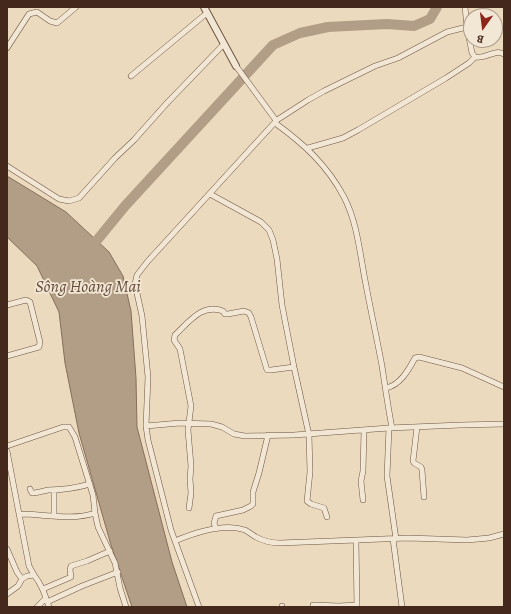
<!DOCTYPE html>
<meta charset="utf-8">
<style>
body{margin:0}
#map{position:relative;width:511px;height:614px;overflow:hidden;background:#ebdabd;font-family:Alegreya,serif}
canvas{display:block}
.frame{position:absolute;inset:0;border:8px solid #44281c;pointer-events:none}
.north{position:absolute;left:463px;top:8px;width:40px;height:40px;box-sizing:border-box;background:#f2e7d4;border:1px solid #ac9b8a;border-radius:50%;rotate:194deg;font-size:11px;font-weight:700;line-height:16px;text-align:center;color:#44281c}
.north::after{content:'';display:block;margin:auto;width:14px;height:18px;background:#8f2418;clip-path:polygon(50% 0,100% 100%,50% 72%,0 100%)}
</style>
<div id="map">
<canvas width="511" height="614"></canvas>
<div class="frame"></div>
<div class="north">B</div>
</div>
<script>
const ctx = document.querySelector('canvas').getContext('2d');
ctx.lineJoin = 'round';
function fill(path, color) { ctx.fillStyle = color; ctx.fill(path, 'evenodd'); }
function strokePath(path, color, width, dash) { ctx.strokeStyle = color; ctx.lineWidth = width; ctx.lineCap = dash ? 'butt' : 'round'; ctx.setLineDash(dash || []); ctx.stroke(path); }
function write(font, color, halo, rows, align = 'center') {
  ctx.font = font + ' Alegreya,serif'; ctx.lineWidth = 3.5; ctx.setLineDash([]); ctx.textBaseline = 'middle'; ctx.strokeStyle = halo; ctx.fillStyle = color; for (const [text, x, y, turn = 0] of rows) {
    ctx.save(); ctx.translate(x, y); ctx.rotate((+turn || 0) * Math.PI / 180); ctx.textAlign = isNaN(turn) ? turn : align; if (halo) ctx.strokeText(text, 0, 0); ctx.fillText(text, 0, 0); ctx.restore();
  }
}
const water = new Path2D(`
 M7 176 66 212 109 252 123 276 131 311 136 378 137 427 172 562 187 607H132L111 545 79 433 65 363 59 312 37 266 7 237Z`);
fill(water, '#b29d86');
strokePath(water, '#866e5c', 1);
strokePath(new Path2D(`
 M89 250 125 206 273 45 300 33 328 27 387 24 414 26 430 19 437 7`), '#b29d86', 10);
const minor = new Path2D(`
 M465 7 467 27
 M7 48 29 14 37 12 50 21 57 23 76 7
 M236 66 275 119 277 120 308 100 324 91 375 66 398 58 447 32 467 27 472 53 475 57C486 59 494 49 504 54
 M131 76 207 13
 M275 123C304 144 327 165 344 197 358 224 360 256 366 285 371 312 377 339 382 366 385 386 388 407 392 428
 M308 148 343 138 358 130 446 78 469 63 475 57
 M7 166 59 199 69 201 79 198 115 158 134 140 167 103 223 45
 M210 194 261 222 269 230 273 240 277 259 282 305 294 367 309 435 310 472 307 501 311 504 324 508 327 517
 M7 305 26 300 30 302 40 342 39 347 7 356
 M386 388C400 385 408 371 415 358L419 357 462 368 504 387
 M146 426 180 423 211 424 222 427 234 434 245 436 294 435 389 428 461 425 504 424
 M417 427 413 461 414 463 421 467 422 470 424 497
 M389 428 387 476 396 539
 M7 446 63 427H69L75 437 93 495 95 513 98 527 115 563 120 588 126 607
 M7 451 29 566 34 575
 M30 489 32 493C38 493 43 491 48 490 63 490 76 488 90 484
 M363 500 361 481 363 471 364 431
 M189 508 191 493 190 479 191 466 188 430 191 406 180 349 174 340 175 335C189 322 202 303 223 311L225 314H228L244 311 249 313 251 317 267 370H271L294 367
 M20 514C45 514 71 521 95 513
 M54 515V491
 M216 529 214 523 216 516 243 510 251 506 253 504V492L259 473 268 435
 M393 539 402 607
 M175 541C194 533 224 523 245 530 249 532 252 535 256 537 263 541 271 543 280 543L408 538 467 540 489 538 504 534
 M356 541 357 607
 M7 549 17 572 22 579 27 576 34 575C42 585 45 595 49 607
 M43 589 71 577 70 570 71 566 87 561 110 551
 M7 594 18 586 22 579
 M47 602 82 586 118 572
 M313 605 339 606 357 605
 M282 606V607
 M37 607 46 598
 M199 607 171 530 148 440 146 426 148 377 142 316 135 284 137 275 148 261 277 120`);
const tertiary = new Path2D(`
 M204 7 236 66`);
strokePath(minor, '#6e5444', 6);
strokePath(tertiary, '#6e5444', 8);
strokePath(minor, '#f2e7d4', 5);
strokePath(tertiary, '#f2e7d4', 6);
write('italic 17px', '#654b3c', '#f2e7d4', [
 ["Sông Hoàng Mai",88,288]
]);
</script>
